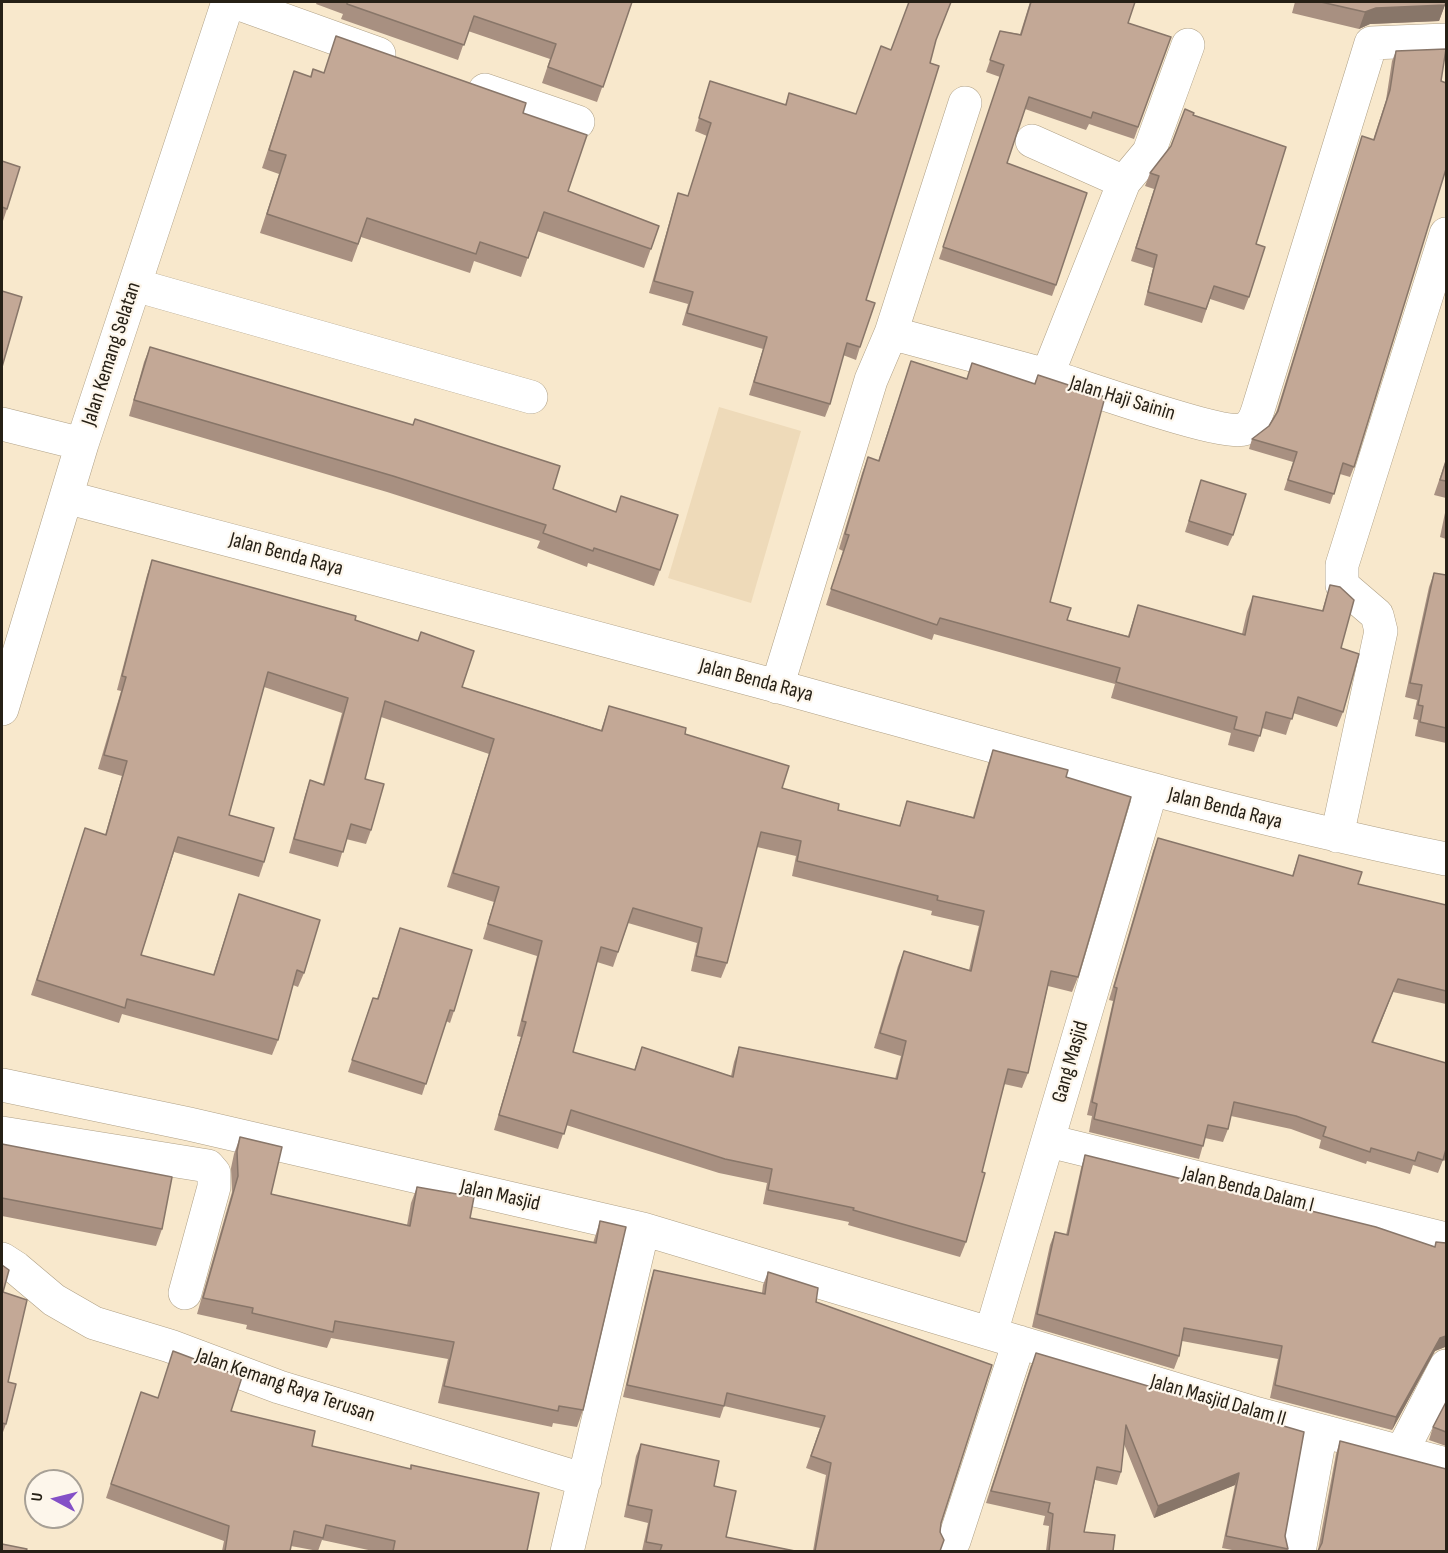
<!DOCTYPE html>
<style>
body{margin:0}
#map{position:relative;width:1448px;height:1553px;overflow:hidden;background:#f8e8cc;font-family:"Sofia Sans Condensed",sans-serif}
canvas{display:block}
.frame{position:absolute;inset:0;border:3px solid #262016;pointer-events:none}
.north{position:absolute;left:24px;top:1469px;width:60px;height:60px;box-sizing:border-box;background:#fdf6eb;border:2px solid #a7a096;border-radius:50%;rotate:277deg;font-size:16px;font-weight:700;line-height:24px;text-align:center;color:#262016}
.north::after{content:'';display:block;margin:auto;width:21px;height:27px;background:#8450c7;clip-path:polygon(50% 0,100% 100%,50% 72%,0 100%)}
</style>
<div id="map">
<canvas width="1448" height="1553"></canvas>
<div class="frame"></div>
<div class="north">U</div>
</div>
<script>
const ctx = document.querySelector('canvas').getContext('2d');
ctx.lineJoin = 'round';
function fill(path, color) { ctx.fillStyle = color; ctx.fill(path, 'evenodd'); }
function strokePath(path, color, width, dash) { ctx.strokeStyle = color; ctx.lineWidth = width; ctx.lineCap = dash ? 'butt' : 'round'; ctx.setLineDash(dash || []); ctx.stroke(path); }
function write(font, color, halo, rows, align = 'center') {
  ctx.font = font + ' "Sofia Sans Condensed",sans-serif'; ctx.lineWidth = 4.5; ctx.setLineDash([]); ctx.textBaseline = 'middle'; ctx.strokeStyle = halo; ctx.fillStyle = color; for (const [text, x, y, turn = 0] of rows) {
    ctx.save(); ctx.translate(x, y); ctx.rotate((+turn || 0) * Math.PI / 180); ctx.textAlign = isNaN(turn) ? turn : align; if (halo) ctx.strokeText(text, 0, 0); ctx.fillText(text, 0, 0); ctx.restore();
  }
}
fill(new Path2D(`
 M719 407 801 431 751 603 668 578Z`), '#eedab9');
const minor = new Path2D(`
 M234 2 379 54
 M485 90 578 122
 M1032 141 1124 182
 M135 285 531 397
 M891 333 965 103
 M1047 376 1124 182 1149 152 1188 45
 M2 424 82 444
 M66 497C304 560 543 622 780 687 1001 748 1221 813 1446 859
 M777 687 871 380 891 333C943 347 994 361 1046 375 1077 384 1223 437 1244 429 1254 425 1257 413 1260 403L1371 43 1446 40
 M2 709 82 444 228 2
 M1337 836 1381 631 1377 615 1342 585V565L1446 234
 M2 1085 189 1124 643 1229 1258 1414 1446 1464
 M2 1133 208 1166 214 1173V1187L185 1293
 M1049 1141 1446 1239
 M2 1259 16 1268 54 1300 94 1323 170 1346 279 1387 585 1480
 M991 1333 1151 791
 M1401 1453 1446 1366
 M954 1541 1019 1342
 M567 1552 643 1229
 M1299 1552 1321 1431`);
strokePath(minor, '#afa086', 34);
strokePath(minor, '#fff', 33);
fill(new Path2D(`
 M317 2H632L597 102 542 83 550 59 468 31 458 60 341 19 343 14 316 4Z
 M1030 2H1135L1128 23 1171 37 1134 139 1089 124 1086 130 1025 109 1007 163 1056 285 1052 296 939 259 1000 77 986 72 1000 31 1020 34Z
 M1295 2H1446L1439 21 1370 24 1359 29 1292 13Z
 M336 36 523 113 568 191 659 226 644 268 537 231 521 277 474 261 470 273 361 237 352 262 260 233 279 174 262 168 294 71 310 77 313 69 324 73Z
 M935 43 866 300 860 347 856 360 843 355 830 404 825 417 749 395 763 349 682 325 688 304 649 293 674 206 678 193 688 196 707 136 695 131 710 81 785 105 789 93 856 114 891 50Z
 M1396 51 1354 467 1350 477 1340 474 1330 504 1284 490 1293 462 1249 449 1252 439 1269 426 1276 413 1359 146 1362 136 1373 140 1386 100 1392 61Z
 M1193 115 1256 244 1249 297 1244 310 1210 299 1202 323 1144 305 1153 268 1131 261 1154 189 1145 186 1150 173 1171 146Z
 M2 161 7 209 2 224Z
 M150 347 616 512 621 496 660 570 654 586 588 563 587 567 537 548 540 541 387 492 129 416 144 362Z
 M911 361 967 379 972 363 1034 384 1038 375 1050 602 1067 620 1128 636 1138 605 1242 634 1247 612 1253 596 1322 611 1330 585 1341 648 1343 712 1337 727 1293 713 1286 735 1262 728 1254 752 1228 745 1231 733 1111 698 1115 684 934 634 932 640 826 605 843 551 839 549 862 473 868 457 878 461Z
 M1446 460V498L1434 495Z
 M1201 480 1233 535 1228 546 1185 532Z
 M1446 508V539L1440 537Z
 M152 560 355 620 462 687 601 730 609 706 685 734 782 788 838 810 899 826 907 801 973 817 988 764 993 750 1066 777 1078 977 1072 992 1048 986 1028 1073 1022 1088 1004 1084 982 1172 966 1242 960 1257 848 1225 849 1222 763 1204 767 1183 719 1173 566 1125 558 1149 494 1130 521 1037 517 1036 537 956 483 939 494 902 447 887 489 754 381 717 365 779 371 830 366 844 346 839 338 867 289 853 305 795 310 780 323 784 342 713 264 687 229 815 264 862 259 877 174 852 141 955 213 975 239 894 304 973 298 987 293 985 278 1040 272 1055 122 1014 119 1023 31 995 85 828 105 835 122 776 98 769 121 691 117 690 147 575ZM757 847 796 856 792 876 932 911 931 915 979 926 969 970 904 951 898 966 874 1048 901 1056 895 1079 739 1047 734 1062 731 1076 642 1047 634 1070 573 1052 597 962 613 967 628 923 697 943 691 971 721 978 727 963Z
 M1434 573 1446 575V743L1415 736 1418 720 1413 719 1417 700 1405 697 1429 587Z
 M1158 838 1292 876 1299 855 1358 884 1446 905V1004L1393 992 1373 1043 1446 1063V1161L1443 1160 1438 1173 1413 1165 1410 1174 1367 1161 1366 1164 1319 1148 1321 1140 1291 1129 1231 1116 1228 1129 1223 1142 1205 1138 1199 1159 1089 1132 1092 1116 1087 1115 1113 1001 1109 1000 1153 851Z
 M400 928 454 1011 450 1023 446 1021 422 1095 348 1072 369 1009 377 999Z
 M240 1137 271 1194 407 1225 411 1203 417 1187 470 1218 593 1243 600 1221 583 1410 577 1427 553 1423 552 1427 438 1403 448 1359 331 1338 327 1348 246 1329 247 1325 197 1314 232 1192 231 1168 234 1154Z
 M2 1144 162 1229 156 1246 2 1216Z
 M1085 1155 1435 1247 1446 1243V1348L1445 1347 1435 1351 1392 1430 1270 1398 1278 1359 1182 1341 1179 1356 1174 1369 1032 1327 1050 1245 1055 1232 1066 1235 1081 1168Z
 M2 1265 8 1382 6 1424 2 1435Z
 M654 1270 762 1293 763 1285 768 1272 816 1302 941 1523 940 1551H813L826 1475 806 1468 820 1428 724 1406 720 1418 623 1397 650 1282Z
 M1031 1365 1304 1432 1285 1536 1288 1549 1287 1551H1237L1222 1548 1235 1485 1154 1518 1124 1444 1121 1472 1117 1485 1095 1480 1084 1532 1113 1551H1046L1049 1526 1043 1525 1045 1516 986 1503Z
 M157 1398 231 1411 312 1446 410 1469 411 1465 527 1551H373L322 1540 318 1551 291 1546 290 1551H222L224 1541 106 1498 136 1407Z
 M1446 1402V1446L1429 1440 1433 1427Z
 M1340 1441 1446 1551 1318 1550 1336 1454Z
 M641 1444 714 1486 726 1537 795 1551H642L648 1523 624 1517 636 1456Z`), '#a89081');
fill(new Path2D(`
 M1445 5 1439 21 1370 24 1359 29 1365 12 1376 8Z
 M1446 1336V1342L1445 1347 1435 1351 1392 1430 1396 1417 1440 1338Z
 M1239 1473 1235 1485 1154 1518 1158 1506Z`), '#887669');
const building = new Path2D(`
 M347 2H632L603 87 548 67 556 44 474 16 464 45 347 4Z
 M909 2H951L936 40 930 63 939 66 866 300 875 303 860 347 847 343 830 404 754 382 767 337 687 313 693 292 654 281 678 193 688 196 711 123 699 118 710 81 786 105 789 93 856 114 881 46 891 50Z
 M1031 2H1135L1128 23 1171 37 1138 127 1093 112 1091 118 1029 97 1007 163 1087 193 1056 285 943 247 1004 65 990 60 1000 31 1021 35Z
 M1321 2H1446L1445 5 1376 8 1365 12Z
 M336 36 526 103 523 113 587 135 568 191 659 226 651 249 544 212 528 258 480 242 476 254 367 218 358 244 267 214 286 155 269 150 294 71 311 77 313 69 324 73Z
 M1446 49 1441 81 1446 83V169L1354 467 1343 463 1334 494 1288 480 1297 452 1252 439 1269 426 1278 411 1362 136 1374 140 1390 90 1396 51Z
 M1185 109 1194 113 1193 115 1286 147 1256 244 1265 247 1249 297 1214 286 1206 309 1148 292 1157 255 1136 248 1159 176 1150 173 1171 146Z
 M2 161 20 167 7 209 2 207Z
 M2 291 22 297 2 367Z
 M150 347 413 425 415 419 560 466 553 489 616 512 621 496 678 515 660 570 594 548 593 551 543 533 546 525 393 476 134 400Z
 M911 361 967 379 972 363 1035 384 1038 375 1105 397 1050 602 1071 608 1067 620 1129 637 1138 605 1245 635 1253 596 1323 611 1330 585 1340 587 1354 600 1341 648 1359 654 1343 712 1298 697 1292 719 1266 712 1260 736 1234 729 1237 717 1116 682 1120 668 940 618 937 625 831 589 849 535 845 534 868 457 879 461Z
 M1446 461V481L1440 480Z
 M1201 480 1246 494 1233 535 1189 521Z
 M152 560 356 616 355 620 418 641 421 632 474 651 462 687 602 731 609 706 686 728 685 734 789 766 782 788 839 804 838 810 900 826 907 801 974 818 993 750 1068 770 1066 777 1131 797 1078 977 1051 971 1028 1073 1008 1069 982 1172 985 1173 966 1242 853 1210 854 1208 768 1190 772 1169 725 1159 571 1110 564 1134 499 1115 526 1022 522 1021 542 941 488 924 499 887 453 873 494 739 385 701 365 779 384 784 371 830 351 824 343 852 294 839 310 780 324 785 348 698 268 672 229 815 274 828 264 862 178 837 141 955 214 975 239 894 320 920 304 973 297 970 278 1040 127 999 125 1008 37 980 85 828 106 835 127 761 104 755 126 677 122 676ZM761 832 801 841 797 861 938 896 937 900 984 911 971 971 904 951 880 1033 906 1041 897 1079 739 1047 733 1077 642 1047 635 1070 573 1052 601 947 618 952 633 908 702 928 696 956 727 963Z
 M1434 573 1446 575V728L1420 722 1423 706 1418 705 1422 685 1410 683Z
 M1158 838 1293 876 1299 855 1362 872 1358 884 1446 905V991L1398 979 1372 1042 1446 1063V1149L1443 1160 1418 1152 1415 1161 1371 1148 1370 1152 1323 1136 1326 1127 1296 1116 1234 1102 1228 1129 1208 1125 1203 1146 1094 1119 1097 1104 1092 1102 1117 988 1114 987Z
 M400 928 472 950 454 1011 450 1010 426 1084 352 1060 373 998 378 999Z
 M240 1137 282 1147 271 1194 410 1226 417 1187 474 1197 470 1218 596 1243 600 1221 626 1227 583 1410 559 1406 558 1411 444 1386 454 1342 335 1321 333 1332 252 1313 253 1308 203 1298 238 1176 237 1151Z
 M2 1144 172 1177 162 1229 2 1198Z
 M1085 1155 1376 1227 1435 1247 1436 1242 1446 1243V1336L1440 1338 1396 1417 1275 1385 1282 1346 1184 1328 1179 1356 1037 1314 1055 1232 1068 1235Z
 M2 1265 9 1270 3 1292 27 1300 8 1382 16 1384 6 1424 2 1423Z
 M654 1270 765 1294 768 1272 818 1288 816 1302 992 1365 941 1523 940 1532 944 1540 940 1551H815L831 1463 811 1456 825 1416 727 1393 724 1406 627 1385Z
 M173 1351 242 1377 231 1411 315 1431 312 1446 411 1469V1465L539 1493 527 1551H393L395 1541 326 1525 323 1538 294 1531 290 1551H225L229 1526 111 1484 141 1392 158 1398Z
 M1036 1353 1304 1432 1285 1536 1288 1549 1226 1536 1239 1473 1158 1506 1126 1425 1121 1472 1097 1467 1084 1532 1115 1535 1113 1551H1049L1053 1514 1048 1512 1050 1503 991 1491Z
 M1446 1402V1432L1433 1427Z
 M1340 1441 1446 1469V1551H1318L1322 1543Z
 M641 1444 719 1461 714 1486 736 1491 726 1537 795 1551H660L662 1545 646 1542 652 1510 628 1505Z
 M2 1544 27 1549 26 1551H2Z`);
fill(building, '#c3a896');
strokePath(building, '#887669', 1.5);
write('21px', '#262016', '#fdf6eb', [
 ["Jalan Kemang Selatan",112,354,-72],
 ["Jalan Haji Sainin",1122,399,17],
 ["Jalan Benda Raya",286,555,15],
 ["Jalan Benda Raya",756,681,15],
 ["Jalan Benda Raya",1225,809,14],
 ["Gang Masjid",1071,1062,-74],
 ["Jalan Benda Dalam I",1248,1190,14],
 ["Jalan Masjid",500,1196,13],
 ["Jalan Kemang Raya Terusan",285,1386,19],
 ["Jalan Masjid Dalam II",1218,1401,16]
]);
</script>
